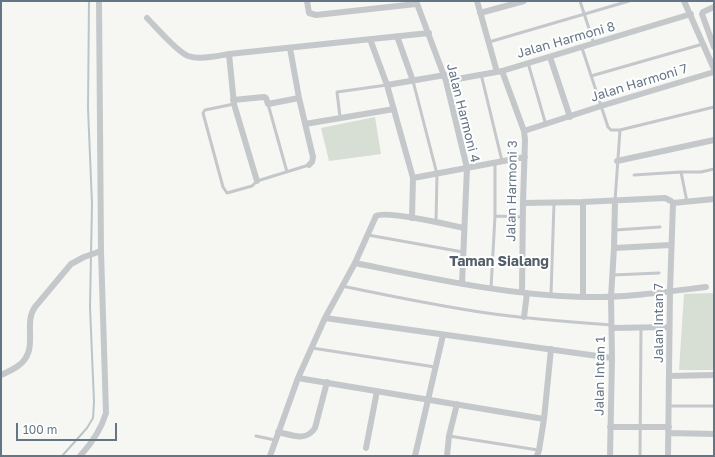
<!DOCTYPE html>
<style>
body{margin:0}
#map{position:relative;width:715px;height:457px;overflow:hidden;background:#f6f6f3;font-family:"Golos Text",sans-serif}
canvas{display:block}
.frame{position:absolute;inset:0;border:2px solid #647685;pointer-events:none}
.scale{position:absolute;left:16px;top:423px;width:101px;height:18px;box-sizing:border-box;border:2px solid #647685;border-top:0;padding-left:5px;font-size:12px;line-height:14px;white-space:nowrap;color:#647685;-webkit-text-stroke:3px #fff;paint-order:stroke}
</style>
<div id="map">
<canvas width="715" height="457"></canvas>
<div class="frame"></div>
<div class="scale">100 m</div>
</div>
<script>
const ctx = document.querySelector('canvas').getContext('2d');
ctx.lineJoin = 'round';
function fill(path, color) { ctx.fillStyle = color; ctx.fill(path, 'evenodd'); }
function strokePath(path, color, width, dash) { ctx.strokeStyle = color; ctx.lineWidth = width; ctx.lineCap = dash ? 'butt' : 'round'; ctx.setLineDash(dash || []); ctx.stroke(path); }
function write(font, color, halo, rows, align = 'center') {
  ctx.font = font + ' "Golos Text",sans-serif'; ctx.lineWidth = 4; ctx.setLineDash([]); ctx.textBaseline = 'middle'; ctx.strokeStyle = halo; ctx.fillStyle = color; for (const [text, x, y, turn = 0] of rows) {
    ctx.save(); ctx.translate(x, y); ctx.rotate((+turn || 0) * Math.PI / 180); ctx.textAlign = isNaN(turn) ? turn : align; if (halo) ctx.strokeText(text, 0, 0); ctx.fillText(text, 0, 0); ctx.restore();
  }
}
fill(new Path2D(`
 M375 117 381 154 329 161 321 128Z
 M714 293V370H679L684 294Z`), '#d7ded4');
strokePath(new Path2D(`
 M62 456 87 428 93 418 94 402 90 307 92 204 88 108 89 1`), '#b9c6c9', 2);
strokePath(new Path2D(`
 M580 1 594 44
 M489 42 629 1
 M582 48 608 127 611 130H620L615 201
 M528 63 546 125
 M481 74 502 161
 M591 76 703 44
 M413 81 437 174 436 222
 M234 104 205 110 203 113 223 187 227 193 252 186 257 181 309 165
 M268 104 287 172
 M340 117 337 92 387 85
 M620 130 714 107
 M681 172H701L714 169
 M634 175 681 172 687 202
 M495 216 523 217
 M615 230 660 227
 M368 235 463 252
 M613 275 659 273
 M342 286C390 296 438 306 487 313 528 319 570 322 612 325
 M491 288 495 216V163
 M551 295 554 203
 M312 348 435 367
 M669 406H714
 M256 436 275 440
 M449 436 538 450
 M640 456 641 328`), '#c4c8cb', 3);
strokePath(new Path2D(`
 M307 1 309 13 316 15 416 4
 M416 1 446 81 467 168 462 284
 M477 1 497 72
 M684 1 714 69
 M714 7 703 12 702 14 714 47
 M480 13 524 1
 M147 18C156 27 177 52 188 56 200 60 216 56 229 54
 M397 36 413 81
 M370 39 387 85 413 178 412 218
 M290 48 299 98 313 157 312 162 309 165
 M550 57 570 117
 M502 71 524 131 525 140 523 203 522 292
 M446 81 502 71 691 14
 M387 85 445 75
 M233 100 264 97 266 98 268 104 299 98
 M305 124 394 109
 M524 131 601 106 714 72
 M617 161 714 140
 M413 178 525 157
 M257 181 234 104 229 54 429 33
 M615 201 614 248 671 245
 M583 202V297
 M523 203 583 202 665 198 671 201 673 203 670 291 668 456
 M673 203 714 199
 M355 263C430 278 506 295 582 297 624 298 665 292 706 287
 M524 317 527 293
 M325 318 612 358
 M612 328 669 327
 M1 375C9 371 20 367 25 359 36 344 24 322 35 307L71 264 84 257 101 251
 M669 376 714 375
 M298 378 544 419
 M610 427H669
 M278 432C292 435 306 442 315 428L327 382
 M669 433 714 434
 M366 448 377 391
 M80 456C92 443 101 430 106 413L101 251 99 1
 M270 456 298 378 325 318 355 263 376 216C386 210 450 225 464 228
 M415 456 443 335
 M447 456 449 436 457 404
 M537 456 539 450 544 419 551 349
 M610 456 612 358 611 297 614 248`), '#c4c8cb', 6);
write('13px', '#647685', '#fff', [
 ["Jalan Harmoni 8",566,40,-16],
 ["Jalan Harmoni 7",639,83,-17],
 ["Jalan Harmoni 4",463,113,76],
 ["Jalan Harmoni 3",512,191,-89],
 ["Jalan Intan 7",659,323,-90],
 ["Jalan Intan 1",600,376,-89]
]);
write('bold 14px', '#535f6a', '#fff', [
 ["Taman Sialang",499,262]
]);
</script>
